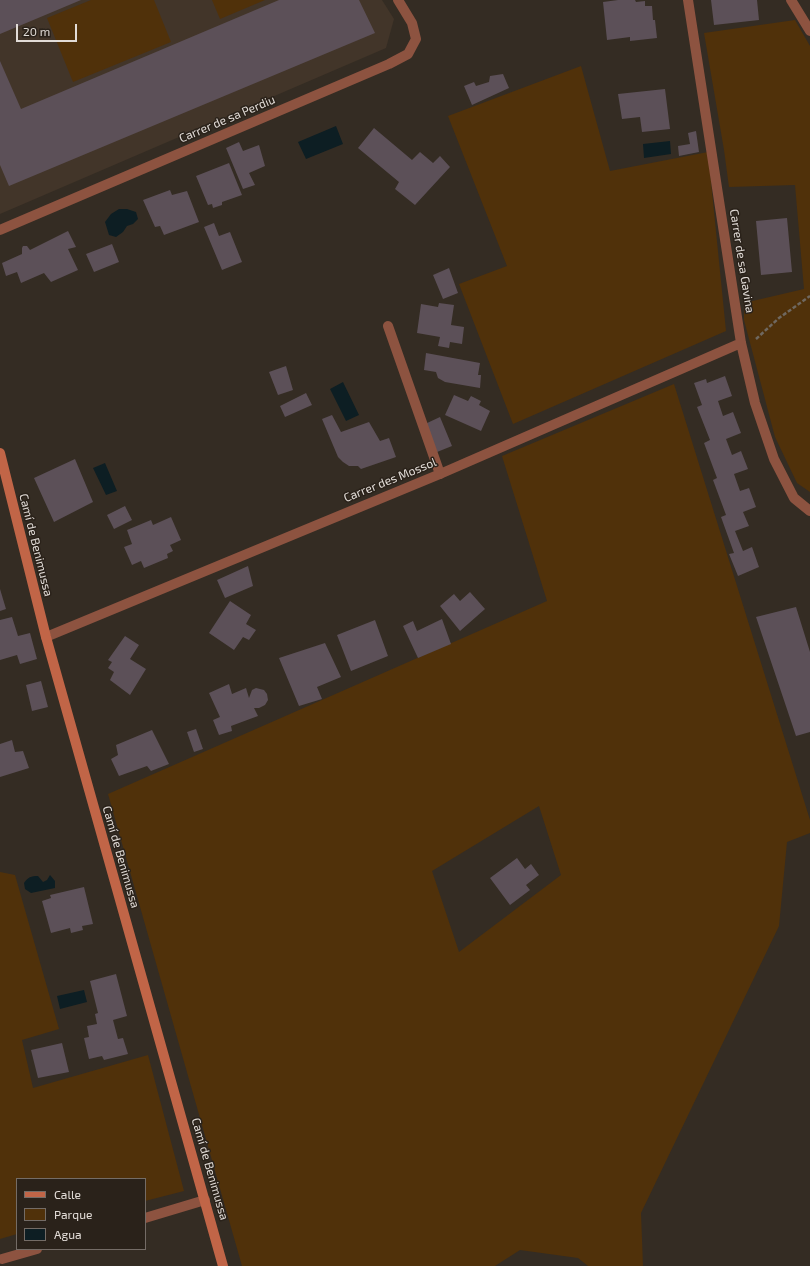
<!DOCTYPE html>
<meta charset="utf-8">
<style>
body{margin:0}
#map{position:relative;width:810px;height:1266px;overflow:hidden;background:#342c23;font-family:"Exo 2",sans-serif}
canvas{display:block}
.legend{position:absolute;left:16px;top:1178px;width:130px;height:72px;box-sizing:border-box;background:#2a221a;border:1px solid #746c66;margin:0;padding:5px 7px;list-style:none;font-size:12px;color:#e2dcd7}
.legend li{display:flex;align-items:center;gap:8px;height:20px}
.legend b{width:20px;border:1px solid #746c66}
.scale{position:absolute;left:16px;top:24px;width:61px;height:18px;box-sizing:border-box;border:2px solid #e2dcd7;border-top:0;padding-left:5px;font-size:12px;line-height:14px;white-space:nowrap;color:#e2dcd7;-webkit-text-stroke:3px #2a221a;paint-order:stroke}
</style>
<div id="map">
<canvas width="810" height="1266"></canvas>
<ul class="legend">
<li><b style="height:5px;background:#c16547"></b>Calle</li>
<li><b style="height:11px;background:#50310a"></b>Parque</li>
<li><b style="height:11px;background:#0d1e23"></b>Agua</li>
</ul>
<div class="scale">20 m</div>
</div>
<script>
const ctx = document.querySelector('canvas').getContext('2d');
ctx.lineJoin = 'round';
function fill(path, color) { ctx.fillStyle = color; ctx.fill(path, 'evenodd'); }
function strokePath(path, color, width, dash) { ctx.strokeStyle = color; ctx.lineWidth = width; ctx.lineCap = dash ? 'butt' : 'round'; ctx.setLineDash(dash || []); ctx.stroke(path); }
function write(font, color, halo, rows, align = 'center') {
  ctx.font = font + ' "Exo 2",sans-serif'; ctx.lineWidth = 3; ctx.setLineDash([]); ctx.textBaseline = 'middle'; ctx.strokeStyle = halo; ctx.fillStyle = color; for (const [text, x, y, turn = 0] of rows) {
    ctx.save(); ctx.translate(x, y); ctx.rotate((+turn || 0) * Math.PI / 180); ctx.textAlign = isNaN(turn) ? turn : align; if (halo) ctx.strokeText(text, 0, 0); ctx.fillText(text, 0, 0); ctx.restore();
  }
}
fill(new Path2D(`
 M0 0H382L394 19 386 48 0 214Z`), '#423529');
fill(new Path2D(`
 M91 0H154L171 42 73 82 47 18Z
 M212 0H265L220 19Z
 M795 20 810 46V492L797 483 775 437 744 320V303L804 289 795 185 729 187 724 150 704 33Z
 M581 66 610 171 708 152 726 331 513 424 459 284 507 266 448 116Z
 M674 384 810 820V833L787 842 779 926 641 1213 643 1266H588L578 1258 520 1250 495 1266H242L108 794 547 601 502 456ZM539 806 561 875 459 952 432 871Z
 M0 872 15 875 59 1029 22 1040 33 1088 148 1055 184 1191 145 1201V1179H17V1234L0 1239Z`), '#50310a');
fill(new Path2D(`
 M336 126 343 144 306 159 298 142Z
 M670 141 671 154 644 158 643 144Z
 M119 209H127L136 212 138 219 133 224 127 226 123 232 116 237 109 235 105 222 111 214Z
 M343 382 359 415 346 421 330 389Z
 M105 463 117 491 106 495 93 468Z
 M50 875 55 881V888L31 893 25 889 24 883C28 877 31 876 38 876L43 882 47 880Z
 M84 990 87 1002 60 1009 57 996Z`), '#0d1e23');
fill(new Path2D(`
 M0 0H81L0 34Z
 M279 0H359L375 33 9 186 0 165V61L21 109Z
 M618 0H635L636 2 645 1V6H652L653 20H655L657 38 630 41V37L607 40 603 2Z
 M711 0H757L759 20 714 25Z
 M503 74 509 88 472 105 464 86 474 82 476 86 489 82 490 76Z
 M665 89 670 129 642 132 640 117 622 119 618 94Z
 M374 128 412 160 420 152 433 163 440 156 450 167 415 205 395 189 399 182 358 148Z
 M696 131 699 152 679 156 678 146 690 144 688 133Z
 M239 142 243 151 259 145 265 166 249 173 255 185 243 189 226 148Z
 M229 163 242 195 222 202V205L213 208 212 204 208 205 196 176Z
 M170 190 172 195 187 191 199 222 164 235 160 226 155 227 143 200Z
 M787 218 792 272 761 275 756 221Z
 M214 223 219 236 230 232 242 262 222 270 204 227Z
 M68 231 76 247 68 249 78 270 51 282 44 273 21 283 17 272 6 276 2 263 22 254V248L23 246H27L30 250Z
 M112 244 119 262 94 272 86 254Z
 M449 268 458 293 443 299 433 275Z
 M439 303 454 305 451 325 464 327 462 344 450 342 449 348 438 346 440 337 417 333 421 304 438 307Z
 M426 353 480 363 478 375H481L480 388 445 382 438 378 436 372 424 370Z
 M286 366 293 390 278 395 269 372Z
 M725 376 732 396 718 401 723 416 733 412 741 433 726 439 732 455 741 451 748 469 734 474 740 491 749 488 756 507 743 512 749 526 735 531 743 551 752 547 759 567 738 576 729 554 734 553 721 517 726 515 713 480 717 478 704 443 710 440 697 407 702 405 694 383 706 379 707 383Z
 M306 393 312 405 285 417 280 406Z
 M454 395 468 401 471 396 481 401 479 405 490 411 481 431 445 415Z
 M332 415 341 432 369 422 380 441 389 438 396 457 361 469 358 466H349L343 462 338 457 322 419Z
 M440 417 452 446 437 452 425 424Z
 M75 459 93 502 54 522 34 478Z
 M125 506 132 520 114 529 107 515Z
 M171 517 181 540 170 545 173 551 167 554 168 558 144 568 141 561 132 565 124 547 132 544 127 530 151 520 153 525Z
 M248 566 253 586 225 598 217 580Z
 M0 589 6 609 0 611Z
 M470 592 485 609 460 631 440 606 454 594 460 601Z
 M230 601 251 615 246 624 256 630 249 640 243 637 234 650 209 633Z
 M796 607 810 652V732L796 736 756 617Z
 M12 617 18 636 30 633 37 659 20 664 17 655 0 660V620Z
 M442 619 451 644 418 658 403 626 413 621 417 631Z
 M375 620 388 656 351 671 337 635Z
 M125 636 139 645 130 659 146 669 130 695 110 680 114 672 108 668 112 662 108 660Z
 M325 643 341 677 317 687 322 699 299 706 279 658Z
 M41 681 48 707 32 711 26 685Z
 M229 684 232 694 246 688 249 698 252 690 256 688 264 690 267 694 268 700 265 705 259 708H254L258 716 231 726 232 731 219 735 213 720 220 717 209 693Z
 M196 729 203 749 194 752 187 732Z
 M152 730 169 764 151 771 147 766 119 776 111 759 118 755 116 745Z
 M12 740 15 752 23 751 29 768 0 777V744Z
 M517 858 525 869 531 864 539 875 526 885 530 890 510 905 490 878Z
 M84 887 93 924 82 926 83 930 71 933 70 928 51 933 42 901 51 898 50 895Z
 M116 974 127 1016 113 1020 118 1039 123 1038 128 1054 104 1060 102 1056 89 1059 84 1038 89 1037 87 1026 97 1024 95 1014 98 1013 90 981Z
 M62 1043 69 1072 38 1078 31 1050Z`), '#5c5058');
strokePath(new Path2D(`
 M756 339 779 318 810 296`), '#6f6860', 2.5, [4, 2]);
strokePath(new Path2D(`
 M388 326 440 474
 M145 1218 205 1200
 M2 1259 37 1249`), '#8d5340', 10);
strokePath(new Path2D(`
 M688 0 741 343 755 403 774 459 794 498 810 511
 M791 0 810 31
 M0 230 389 64 408 54 416 39 412 23 398 0
 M46 637 440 474 741 343`), '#8d5340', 10);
strokePath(new Path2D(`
 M0 453 46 637 223 1266`), '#c16547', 10);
write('12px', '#e2dcd7', '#2a221a', [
 ["Carrer de sa Perdiu",227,119,-23],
 ["Carrer de sa Gavina",742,261,81],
 ["Carrer des Mossol",390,480,-22],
 ["Camí de Benimussa",36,545,76],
 ["Camí de Benimussa",121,857,74],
 ["Camí de Benimussa",210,1169,74]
]);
</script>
